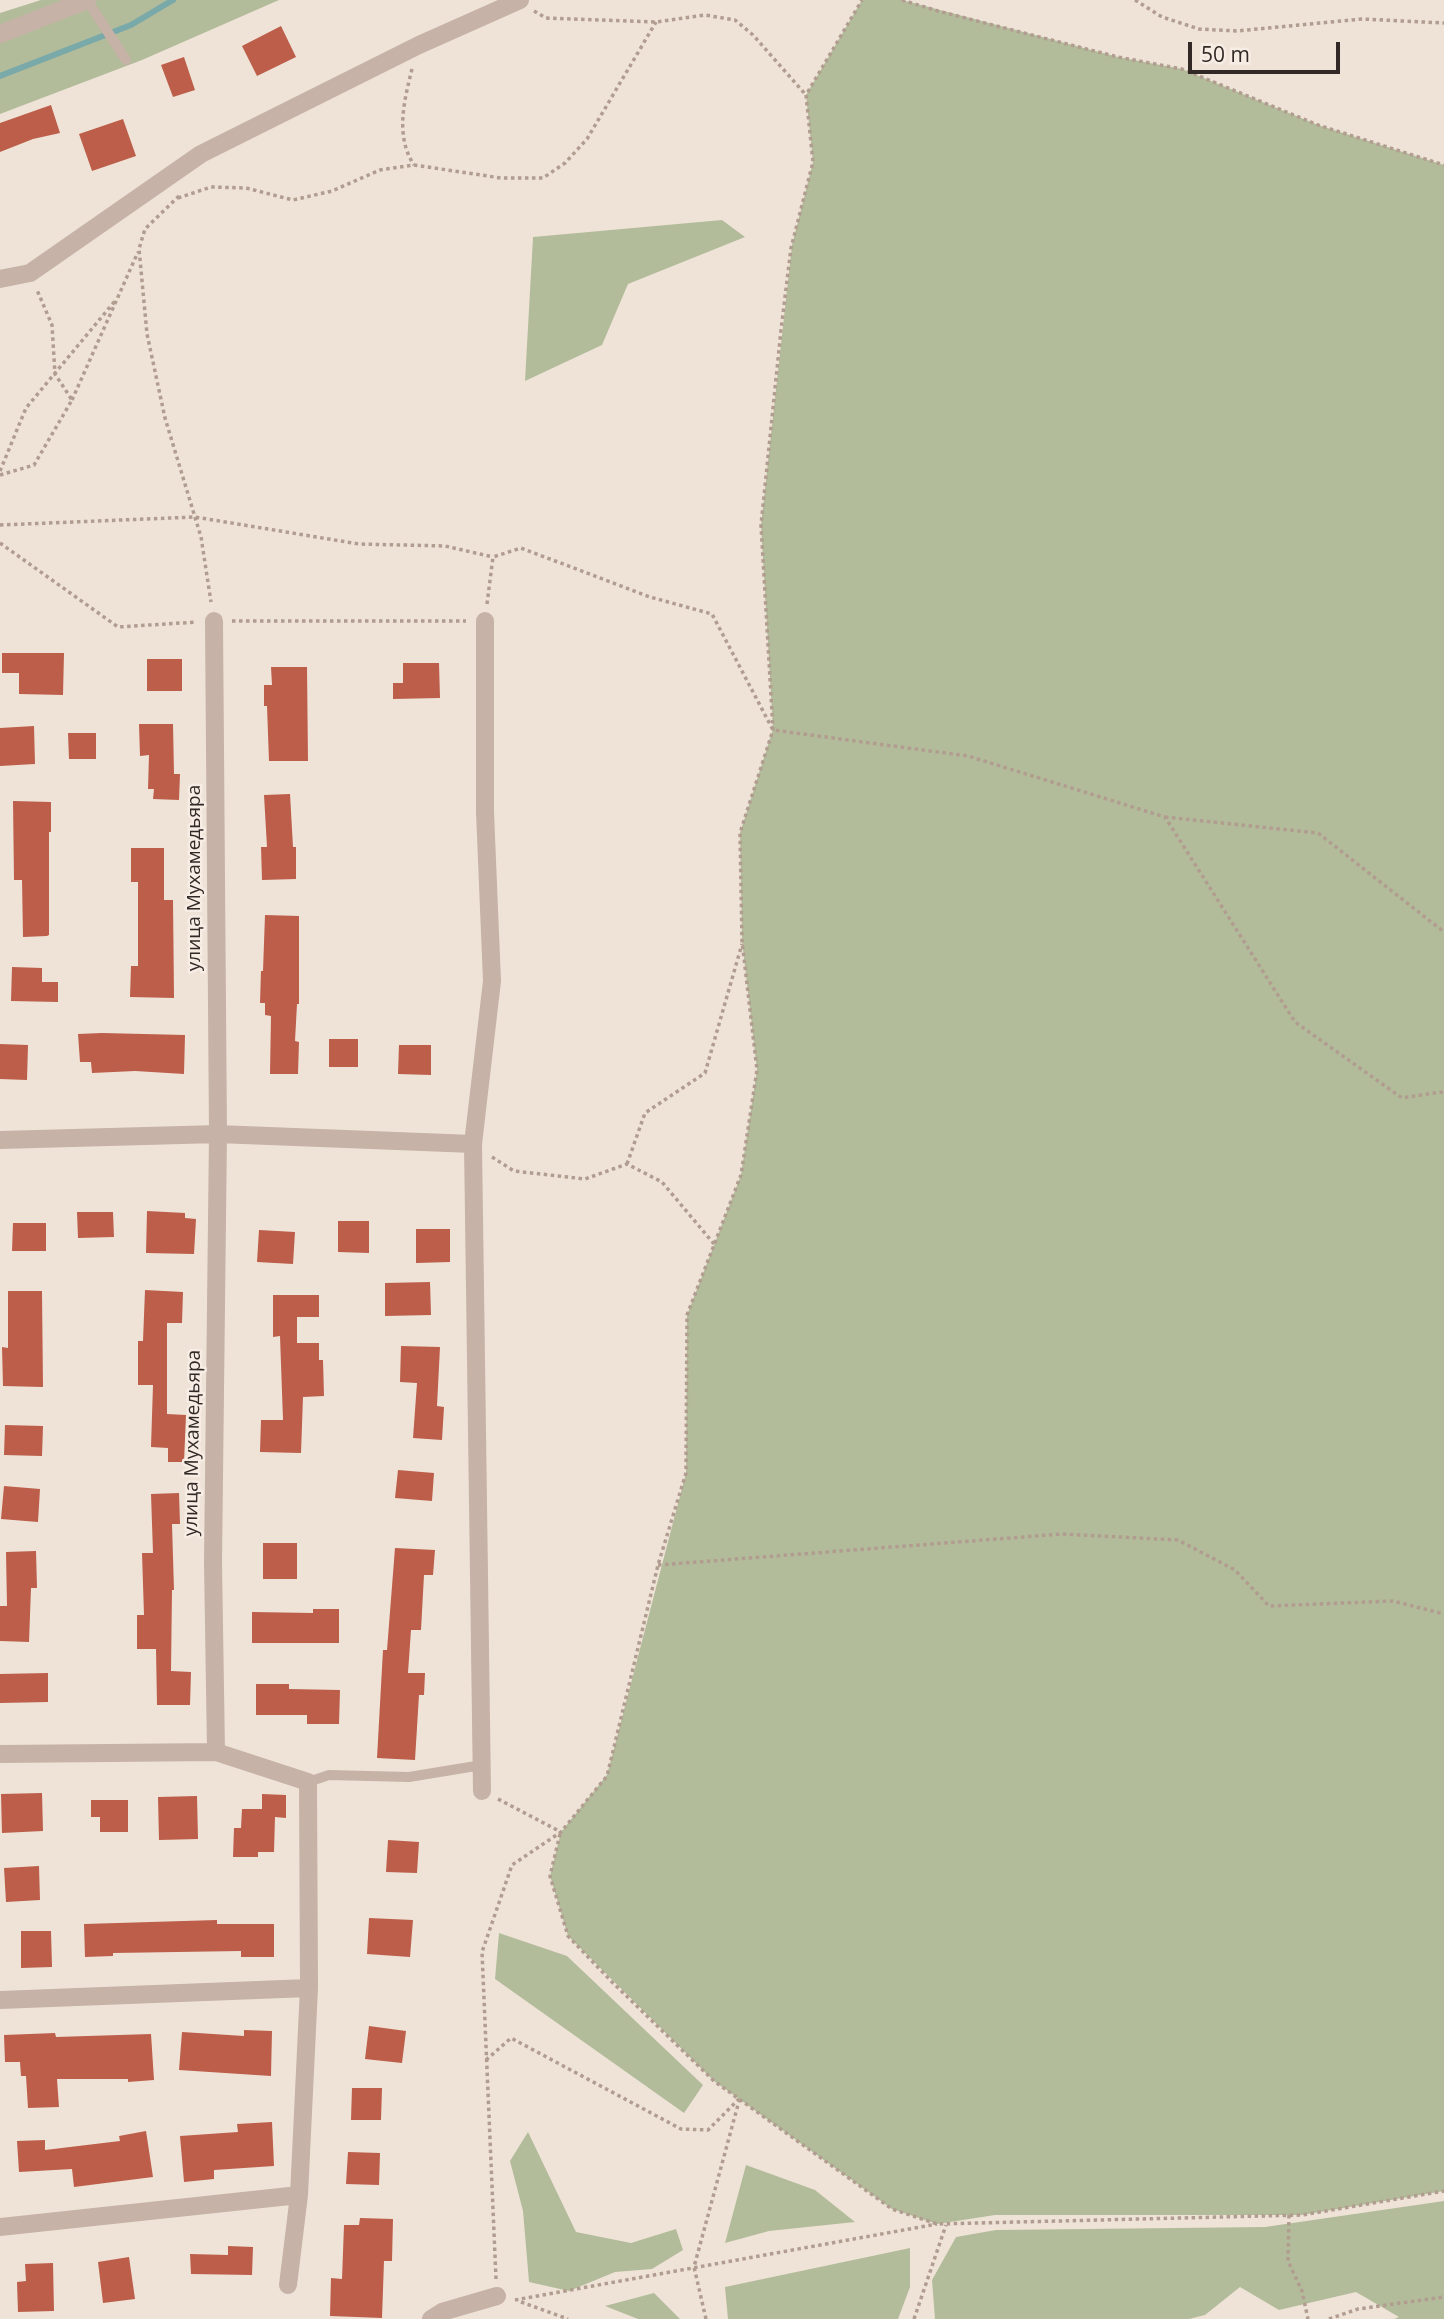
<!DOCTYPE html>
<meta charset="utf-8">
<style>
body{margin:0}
#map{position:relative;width:1444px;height:2319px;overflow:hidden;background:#efe3d8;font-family:"Open Sans",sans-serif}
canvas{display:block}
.scale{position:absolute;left:1188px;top:42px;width:152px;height:32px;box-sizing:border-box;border:4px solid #322926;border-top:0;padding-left:9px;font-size:21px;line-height:24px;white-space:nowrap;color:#322926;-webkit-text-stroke:5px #f7ede4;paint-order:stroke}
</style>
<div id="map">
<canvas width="1444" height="2319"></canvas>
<div class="scale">50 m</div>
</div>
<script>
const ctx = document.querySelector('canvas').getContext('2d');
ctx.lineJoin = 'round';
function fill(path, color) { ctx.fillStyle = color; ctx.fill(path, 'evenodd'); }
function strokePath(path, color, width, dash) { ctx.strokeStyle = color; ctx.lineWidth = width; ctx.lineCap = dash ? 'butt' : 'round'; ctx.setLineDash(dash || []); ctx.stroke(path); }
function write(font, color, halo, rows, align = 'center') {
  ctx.font = font + ' "Open Sans",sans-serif'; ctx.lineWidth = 5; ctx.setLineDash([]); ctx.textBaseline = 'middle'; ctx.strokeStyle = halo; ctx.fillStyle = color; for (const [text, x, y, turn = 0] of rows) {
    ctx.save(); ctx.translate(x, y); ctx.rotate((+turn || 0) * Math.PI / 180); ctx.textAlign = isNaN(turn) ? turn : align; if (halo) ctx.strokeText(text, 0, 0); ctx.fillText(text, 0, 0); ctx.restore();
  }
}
fill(new Path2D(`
 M41 0H279L142 60 0 114V13Z
 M862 0H902L1118 57 1182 69 1318 125 1444 165V2191L1302 2215H995L937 2224 892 2209 714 2081 568 1936 550 1876 561 1832 607 1775 686 1473 687 1315 741 1175 757 1070 742 941 740 833 773 729 761 525 792 245 813 162 806 95Z
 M722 220 745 237 628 284 602 345 525 381 533 237Z
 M499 1933 567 1956 703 2085 684 2113 495 1979Z
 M528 2132 576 2232 631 2243 676 2229 683 2250 652 2269 615 2272 569 2291 529 2282 523 2211 510 2161Z
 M746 2165 815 2190 855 2222 769 2231 725 2243Z
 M1444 2201V2319H1394L1399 2317 1356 2292 1279 2310 1240 2287 1205 2315 1189 2319H935L932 2280 956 2237 996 2230 1265 2227Z
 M910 2248V2287L898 2319H728L725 2287Z
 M654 2293 680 2319H638L605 2306Z`), '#b3bc9a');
strokePath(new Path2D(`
 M0 76 131 25 173 0`), '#7aa9a9', 6);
fill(new Path2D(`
 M281 26 296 57 257 76 242 46Z
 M184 57 195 90 173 97 161 65Z
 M51 105 60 133 33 139 0 152V123Z
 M123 119 136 156 92 171 79 134Z
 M2 653H64L63 695 19 694V673H2Z
 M147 659H182V691H147Z
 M403 663H439L440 698 393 699V683H403Z
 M271 667H307L308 761H269L267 706H264V685H272Z
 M139 724H173L174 774H180L179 800 153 799 154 789H148L149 755 140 756Z
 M34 726 35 764 0 766V728Z
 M68 733H96V759H69Z
 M290 794 293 847H296V879L262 880 261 847H267L264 795Z
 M13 801 51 802V832H49V935L47 936 23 937 22 880H14Z
 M131 848H164V900H173L174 998 130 997 131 966H138V882H131Z
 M265 915 299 916V1004H297L295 1041 299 1042 298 1074H270L271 1016 265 1015V1003H260L261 971H263Z
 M12 967 42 968V982H58V1002L11 1001Z
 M102 1033 185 1035 184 1074 135 1071 92 1073 91 1062H80L78 1034Z
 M329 1039H358V1067H329Z
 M0 1044 28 1045 27 1080 0 1079Z
 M399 1045H431V1075L398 1074Z
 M147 1211 185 1213V1218L196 1219 194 1254 146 1253Z
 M77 1212H113L114 1237 78 1238Z
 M338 1221H369V1253L338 1252Z
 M13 1223H46V1251H12Z
 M416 1229H450V1262L416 1263Z
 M259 1230 295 1232 293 1264 257 1262Z
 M430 1282 431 1315 385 1316V1283Z
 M145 1290 183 1292 182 1323H167V1414L186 1415 184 1462H168V1448L151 1447 153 1385H138V1341H143Z
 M8 1291H42L43 1387 3 1386 2 1347 8 1348Z
 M273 1295H319V1317H297V1343H319V1360H323L324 1396 303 1397 301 1453 260 1452 261 1420H283L280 1336 273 1337Z
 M401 1346 440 1347 437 1406 444 1407 442 1440 413 1438 417 1383 400 1382Z
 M5 1425 43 1426 42 1456 4 1455Z
 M398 1470 434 1473 432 1501 395 1498Z
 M4 1486 40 1489 38 1522 1 1519Z
 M179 1493 180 1524H172L174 1590H172L171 1671 191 1672 190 1705H157L156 1649H137V1615H144L142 1553H153L151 1494Z
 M263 1543H297V1579H263Z
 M395 1548 435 1550 433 1575H424L421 1630H411L408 1673H425L424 1695H419L415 1760 377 1758 383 1650H387Z
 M36 1551 37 1588H31L29 1642 0 1641V1606H7L6 1552Z
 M313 1609H339V1643H252V1612L313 1613Z
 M48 1673V1702L0 1703V1674Z
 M256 1684H289V1689L340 1690 339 1724H307V1715H256Z
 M42 1793 43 1831 2 1833 1 1794Z
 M262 1794 286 1795V1818L275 1817 274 1852H258V1857H233L234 1828H241L242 1809H262Z
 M197 1796 198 1839 159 1840 158 1797Z
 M91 1800H128V1832H100V1817H91Z
 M388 1840 419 1842 417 1873 386 1872Z
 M39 1866 40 1900 6 1902 4 1868Z
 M369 1918 413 1920 410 1957 367 1954Z
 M217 1920V1924H274V1957H241V1951L113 1953V1956L85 1957 84 1924Z
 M21 1931H51L52 1967 21 1968Z
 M369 2026 406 2031 402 2063 365 2059Z
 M244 2030 272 2031 271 2076 179 2070 182 2032 244 2036Z
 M55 2033 56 2037 151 2034 154 2080 128 2082V2079H57L59 2107 28 2108 26 2076H21L20 2062H5L4 2035Z
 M352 2088H382L381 2120H351Z
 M272 2122 274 2166 214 2170V2179L184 2182 180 2136 238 2132 237 2124Z
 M146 2131 153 2177 74 2187 72 2169 19 2172 17 2141 45 2140V2150L120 2141 119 2136Z
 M348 2152 380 2153 379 2185 346 2184Z
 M360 2218 393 2219 392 2261H384L382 2318 330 2316 331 2278 342 2279 344 2225H359Z
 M228 2246 253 2247 252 2275 191 2274 190 2254 228 2255Z
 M129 2257 135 2299 103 2303 98 2262Z
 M53 2263 54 2311 18 2312 17 2282 26 2281 25 2264Z`), '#bc5e49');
strokePath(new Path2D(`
 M902 0 938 11 1118 57 1182 69 1318 125 1444 165
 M1135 0 1162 17 1199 29 1237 31 1362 19 1444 23
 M534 11 546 18 656 22 705 15 735 20 753 35 806 95
 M412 69C404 101 395 136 414 165
 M179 196 145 229 139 249 147 334 165 418 201 537 211 602
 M178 198 211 187 246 188 293 200 332 191 380 170 414 165 501 178H543L565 163 587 139 656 22
 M72 400 138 252
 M0 471 26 408 115 301
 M0 475 34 465 72 400 55 374 52 325 37 290
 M0 525 195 517 359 544 445 546 493 557
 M0 543 118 627 197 622
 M487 604 493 557 521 548 650 597 712 614 773 730 968 756 1165 817 1295 1022 1402 1098 1441 1092 1444 1094
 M232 621H466
 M1165 817 1318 833 1444 932
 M492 1157 514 1171 585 1179 627 1164 662 1182 714 1244
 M627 1164 645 1113 705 1073 742 944
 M658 1565 1062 1534 1178 1540 1235 1570 1269 1606 1393 1601 1444 1614
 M498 1799 561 1832
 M560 1834 550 1876 568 1936 612 1982 714 2081 892 2209 937 2224 1302 2215 1444 2191
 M486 2060 511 2038 681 2129 708 2130 739 2099
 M1289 2215 1288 2261 1302 2291 1308 2319
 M496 2279 482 1952 512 1865 561 1832 607 1776 658 1565 686 1473 687 1315 741 1175 757 1070 742 941 740 833 773 730 761 525 781 330 791 248 813 162 806 95 862 0
 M515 2300 937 2224
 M521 2302 568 2319
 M706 2319 694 2267 739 2101
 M914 2319 946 2225
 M1329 2319 1358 2309 1444 2297`), '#b19c90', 3.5, [3.5, 3.5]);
strokePath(new Path2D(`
 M87 0 126 60
 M308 1782 329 1775 409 1777 482 1765`), '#c6b2a6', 10);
strokePath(new Path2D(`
 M0 34 87 0
 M0 279 30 273 201 154 419 45 520 0
 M214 621 218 1134 213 1562 216 1752
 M0 1140 218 1134 473 1144
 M0 1754 216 1752 308 1782 309 1988 299 2195 288 2285
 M482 1791 473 1144 492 981 485 812V621
 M0 2000 309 1988
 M0 2227 299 2195
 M431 2319 442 2312 497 2296`), '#c6b2a6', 18);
write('19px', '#322926', '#f7ede4', [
 ["улица Мухамедьяра",195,878,-90],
 ["улица Мухамедьяра",193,1443,-89]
]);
</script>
